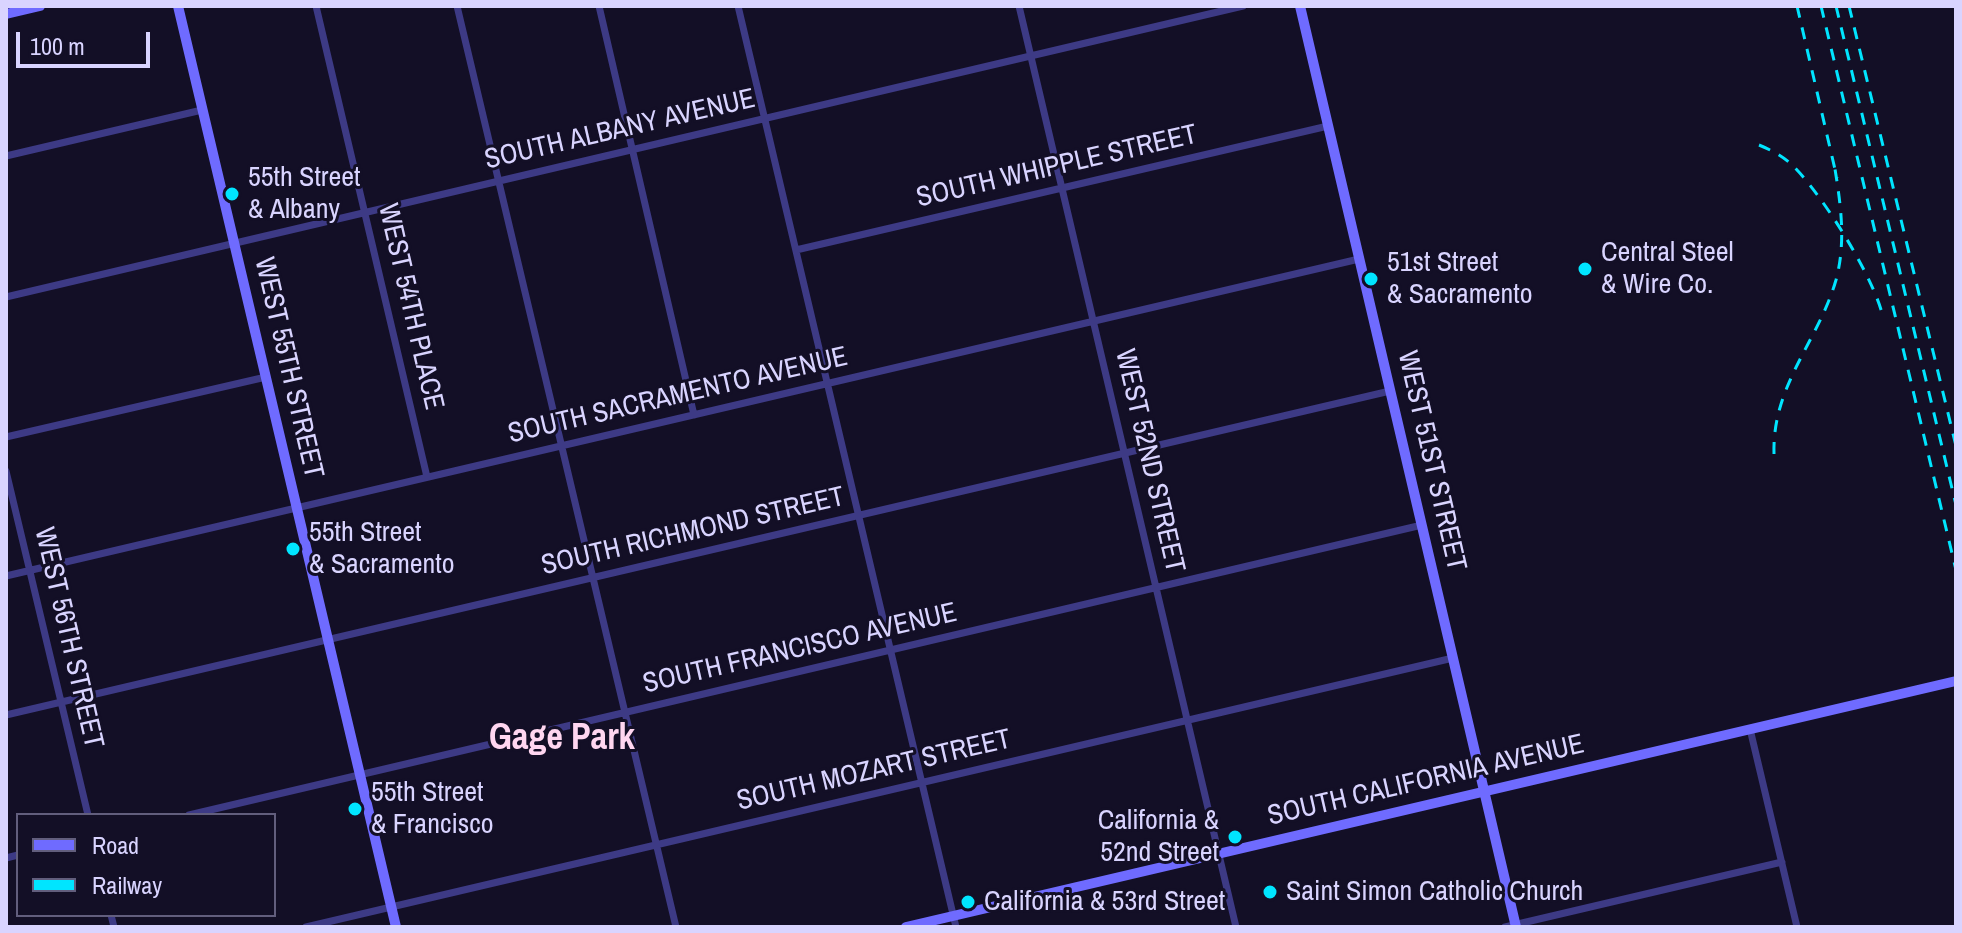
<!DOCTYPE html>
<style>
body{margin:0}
#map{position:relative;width:1962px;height:933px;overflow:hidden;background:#130f26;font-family:"Archivo Narrow",sans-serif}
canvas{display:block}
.frame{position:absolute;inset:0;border:8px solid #d9d4ff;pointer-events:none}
.legend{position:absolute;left:16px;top:813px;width:260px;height:104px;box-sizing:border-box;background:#130f26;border:2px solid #625e7d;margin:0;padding:10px 14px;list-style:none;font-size:24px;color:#d9d4ff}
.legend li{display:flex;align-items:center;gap:16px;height:40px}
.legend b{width:40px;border:2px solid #625e7d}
.scale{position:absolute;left:16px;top:32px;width:134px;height:36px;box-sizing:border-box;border:4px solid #d9d4ff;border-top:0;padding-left:10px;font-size:24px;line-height:28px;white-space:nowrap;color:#d9d4ff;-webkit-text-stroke:6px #130f26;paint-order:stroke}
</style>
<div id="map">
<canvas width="1962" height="933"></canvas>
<div class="frame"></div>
<ul class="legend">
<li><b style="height:10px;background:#6f6bff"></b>Road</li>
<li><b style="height:10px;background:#00e5ff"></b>Railway</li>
</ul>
<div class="scale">100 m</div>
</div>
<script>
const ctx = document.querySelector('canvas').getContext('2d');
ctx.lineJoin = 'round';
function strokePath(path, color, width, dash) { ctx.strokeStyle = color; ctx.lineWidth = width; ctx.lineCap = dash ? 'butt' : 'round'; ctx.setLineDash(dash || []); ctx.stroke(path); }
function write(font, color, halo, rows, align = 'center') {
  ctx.font = font + ' "Archivo Narrow",sans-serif'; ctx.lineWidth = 6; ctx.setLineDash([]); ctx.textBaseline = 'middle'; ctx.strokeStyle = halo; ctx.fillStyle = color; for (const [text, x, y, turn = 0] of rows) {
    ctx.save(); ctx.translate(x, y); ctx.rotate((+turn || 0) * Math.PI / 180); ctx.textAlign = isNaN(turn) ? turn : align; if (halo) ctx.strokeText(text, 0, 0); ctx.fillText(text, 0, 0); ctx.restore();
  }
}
strokePath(new Path2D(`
 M316 6 427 477
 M457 6 676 927
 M599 6 694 415
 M738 6 956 927
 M1019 6 1236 927
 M6 156 202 110
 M796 250 1328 126
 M6 297 1243 6
 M6 437 266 377
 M6 471 88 815
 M6 576 1359 259
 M6 715 1390 391
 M1750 729 1797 927
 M189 815 1422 525
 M6 858 18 855
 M111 915 114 927
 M306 927 1453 658
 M1505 927 1782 862`), '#3d3a85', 7);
strokePath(new Path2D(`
 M178 6 396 927
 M1300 6 1516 927
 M6 14 40 6
 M906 927 1956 681`), '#6f6bff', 10);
strokePath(new Path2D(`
 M1797 6 1837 178
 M1821 6 1956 570
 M1836 6 1956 505
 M1849 6 1956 446
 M1759 145C1771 150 1781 155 1791 164 1821 192 1874 277 1883 317
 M1774 454C1772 385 1818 342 1836 280 1846 243 1841 206 1835 169`), '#00e5ff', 3, [12, 10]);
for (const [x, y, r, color] of [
 [232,194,8,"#00e5ff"],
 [1585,269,8,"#00e5ff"],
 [1371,279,8,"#00e5ff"],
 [293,549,8,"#00e5ff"],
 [355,809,8,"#00e5ff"],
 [1235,837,8,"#00e5ff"],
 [1270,892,8,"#00e5ff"],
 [968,902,8,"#00e5ff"]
]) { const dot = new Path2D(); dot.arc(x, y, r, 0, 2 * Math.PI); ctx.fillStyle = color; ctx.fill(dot); strokePath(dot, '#130f26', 3); }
write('28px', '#d9d4ff', '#130f26', [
 ["SOUTH ALBANY AVENUE",620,130,-13],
 ["SOUTH WHIPPLE STREET",1057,167,-13],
 ["WEST 54TH PLACE",410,307,77],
 ["WEST 55TH STREET",288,368,77],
 ["SOUTH SACRAMENTO AVENUE",678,396,-13],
 ["WEST 52ND STREET",1149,461,77],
 ["WEST 51ST STREET",1431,461,77],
 ["SOUTH RICHMOND STREET",693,532,-13],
 ["WEST 56TH STREET",68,638,77],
 ["SOUTH FRANCISCO AVENUE",800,649,-13],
 ["SOUTH MOZART STREET",874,771,-13],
 ["SOUTH CALIFORNIA AVENUE",1426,781,-13]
]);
write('28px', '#d9d4ff', '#130f26', [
 ["55th Street",248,178],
 ["& Albany",248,210],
 ["Central Steel",1601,253],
 ["& Wire Co.",1601,285],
 ["51st Street",1387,263],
 ["& Sacramento",1387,295],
 ["55th Street",309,533],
 ["& Sacramento",309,565],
 ["55th Street",371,793],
 ["& Francisco",371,825],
 ["California &",1219,821,"right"],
 ["52nd Street",1219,853,"right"],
 ["Saint Simon Catholic Church",1286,892],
 ["California & 53rd Street",984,902]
], 'left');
write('bold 36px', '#ffd6f0', '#130f26', [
 ["Gage Park",562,739]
]);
</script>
